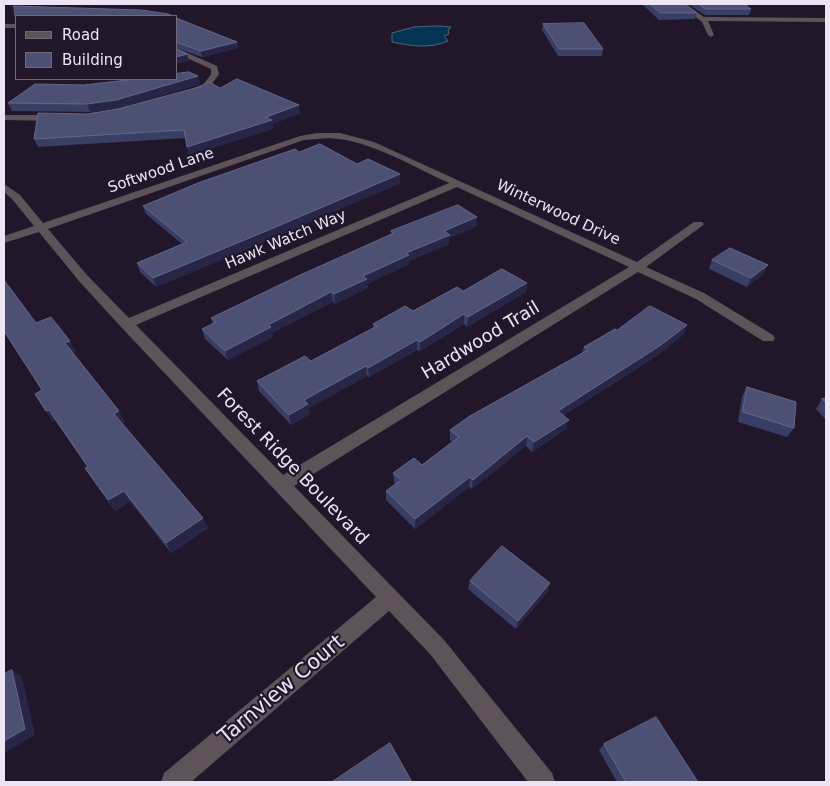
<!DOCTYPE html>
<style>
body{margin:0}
#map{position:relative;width:830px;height:786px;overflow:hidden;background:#22162b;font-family:"DejaVu Sans",sans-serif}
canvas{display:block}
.frame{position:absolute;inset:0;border:5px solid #ede5f4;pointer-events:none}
.legend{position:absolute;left:15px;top:15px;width:162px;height:65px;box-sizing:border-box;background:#22162b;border:1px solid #73697b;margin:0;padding:6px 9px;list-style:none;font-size:15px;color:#ede5f4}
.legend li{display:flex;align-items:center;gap:10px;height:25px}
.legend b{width:25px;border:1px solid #73697b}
</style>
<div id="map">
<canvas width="830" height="786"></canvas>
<div class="frame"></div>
<ul class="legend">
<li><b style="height:6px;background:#5f535a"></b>Road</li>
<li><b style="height:14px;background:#4c5073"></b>Building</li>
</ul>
</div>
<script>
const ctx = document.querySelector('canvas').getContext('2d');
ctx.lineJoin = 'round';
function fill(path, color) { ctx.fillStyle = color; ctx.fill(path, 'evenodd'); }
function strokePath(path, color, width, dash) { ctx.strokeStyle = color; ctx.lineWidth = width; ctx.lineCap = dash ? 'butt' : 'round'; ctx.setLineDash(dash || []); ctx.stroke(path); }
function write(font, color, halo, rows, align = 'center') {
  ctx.font = font + ' "DejaVu Sans",sans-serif'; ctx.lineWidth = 4.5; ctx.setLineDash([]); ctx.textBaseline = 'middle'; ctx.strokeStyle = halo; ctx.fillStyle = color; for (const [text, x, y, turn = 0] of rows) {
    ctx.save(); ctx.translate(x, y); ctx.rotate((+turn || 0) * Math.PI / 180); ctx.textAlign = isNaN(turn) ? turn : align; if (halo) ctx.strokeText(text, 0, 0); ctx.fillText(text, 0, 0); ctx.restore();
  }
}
const water = new Path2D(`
 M439 26 451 27 448 30 449 34 444 36 448 41C429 49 412 46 392 42V33L414 27Z`);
fill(water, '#033451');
strokePath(water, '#496982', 1);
fill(new Path2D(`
 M679 4H685L704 17 826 18V22L708 21 714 35 711 37 708 35 702 22Z
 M4 24H16V28H4Z
 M176 48 217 66 219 74C212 85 204 95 189 94V90L204 84 211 74V69L176 53Z
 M4 115H57L61 118 57 121 4 120Z
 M317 133H340L374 142 637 262 694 222H702L704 224 702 226 646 267 704 293 773 335 775 338 773 341H763L696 299 638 272 294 486 444 640 552 773 555 782H528L430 654 389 611 191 782H161L164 773 376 597 121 327 79 281 39 232 4 243V236L34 226 12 199 4 192V184L20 195 43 223 300 136ZM329 138C371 140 411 166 449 183L129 318 87 275 48 229 304 140ZM457 187 629 267 283 475 136 325Z`), '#5f535a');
fill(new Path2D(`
 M642 4H685L697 13 695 19 659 20Z
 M688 4H744L751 9 749 15H705Z
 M176 18 237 42 238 48 202 57 176 48Z
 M543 24 603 49 602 56H558L542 30Z
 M200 84 119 108 90 112 12 111 8 103 84 85Z
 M220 88 300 113 272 124 273 129 189 155 186 138 38 147 34 139 87 114 118 109Z
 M357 164 400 174V183L273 238 156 287 140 272 137 263 182 244 146 214 143 206Z
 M477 226 449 238V244L409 261V264L367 284 368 288 335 304 333 302 272 333 273 337 228 360 205 339 202 329 213 324 211 318 391 234V231Z
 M712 260 768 265 763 274 747 287 709 269Z
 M527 283 526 292 467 327 464 324 420 351 417 350 369 377 367 376 309 408 310 414 291 425 259 391 257 381 311 361 373 328V324L413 311 463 291Z
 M36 323 76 352 73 353 125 422 122 423 208 528 171 553 130 501 115 511 85 468 88 467 55 420 53 422 35 394 42 390Z
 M687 325 683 335 658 355 564 415 566 429 532 452 526 446 472 489 469 487 415 529 386 500V491L395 484 394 482 393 473 422 465 452 442 450 440V430L582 353 584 347 617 330Z
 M747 387 794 428 787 437 738 422 742 397Z
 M826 398V420L816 409 822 399Z
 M470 581 548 591 516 629 468 589Z
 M604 744 698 782H617L599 750Z`), '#393e64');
fill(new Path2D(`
 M237 42 238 48 202 57 201 51Z
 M187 54 189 61 176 64V57Z
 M198 76 200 84 119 108 90 112 87 104Z
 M299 105 300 113 272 124 273 129 189 155 187 147Z
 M400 174V183L273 238 156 287 153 278Z
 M477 217V226L449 238V244L409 261V264L367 284 368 288 335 304 334 294 363 276 406 253 444 231Z
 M768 265 763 274 747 287 751 278Z
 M527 283 526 292 467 327 468 317Z
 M331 292 333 302 272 333 273 337 228 360 225 351 268 325Z
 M464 314V324L420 351V342Z
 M687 325 683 335 658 355 556 420 558 411Z
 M417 340V350L369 377 368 368Z
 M70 341 76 352 71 354 65 343Z
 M366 366 367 376 309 408 310 414 291 425 289 415 304 400Z
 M49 410 55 420 53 422 46 411Z
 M119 411 125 422 120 424 114 414Z
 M569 420 566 429 532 452 534 442Z
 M527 436 526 446 472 489 473 480Z
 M470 477 469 487 415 529V519Z
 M124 491 130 501 115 511 108 500Z
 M203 518 208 528 171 553 166 543Z
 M550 583 548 591 516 629 518 621Z
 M12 670 22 677 35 735 4 753V741Z`), '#272647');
const building = new Path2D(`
 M650 4H685L697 13H661Z
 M699 4H744L751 9H706Z
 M14 6 141 10 168 14 173 16H16V21Z
 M176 18 237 42 201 51 176 42Z
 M584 23 603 49H559L543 24Z
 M176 49 187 54 176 57Z
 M189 72 198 76 116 100 87 104 8 103 35 84 84 85 136 79H176V74Z
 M237 79 299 105 266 117 272 120 187 147 184 130 34 139 38 113 87 114 118 109 199 87 209 82 220 88Z
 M320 144 357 164 368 159 400 174 271 229 153 278 137 263 187 242 143 206 198 183 295 149 299 152Z
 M458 205 477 217 444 231 450 235 406 253 409 255 363 276 367 279 334 294 331 292 268 325 271 327 225 351 202 329 216 322 211 318 298 276 394 233 391 231Z
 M730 248 768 265 751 278 712 260Z
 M502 269 527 283 468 317 464 314 420 342 417 340 368 368 366 366 304 400 308 404 289 415 257 381 305 356 311 361 377 326 373 324 405 306 413 311 457 287 463 291Z
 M4 280 36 323 51 317 70 341 65 343 119 411 114 414 203 518 166 543 124 491 108 500 85 468 88 467 49 410 46 411 35 394 42 390 4 331Z
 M650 306 687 325 661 345 558 411 569 420 534 442 527 436 473 480 470 477 415 519 386 491 401 480 393 473 414 458 422 465 459 437 450 430 470 416 588 350 584 347 615 329 617 330Z
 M747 387 796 402 794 428 743 412Z
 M826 398V403L822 399Z
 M502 546 550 583 518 621 470 581Z
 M12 670 25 729 4 741V674Z
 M656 717 698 782H626L604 744Z
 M390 743 412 782H332Z`);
fill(building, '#4c5073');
strokePath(building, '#656788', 1);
write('15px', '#ede5f4', '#22162b', [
 ["Softwood Lane",161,171,-19],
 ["Winterwood Drive",558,213,25],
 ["Hawk Watch Way",286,240,-23]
]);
write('18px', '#ede5f4', '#22162b', [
 ["Hardwood Trail",481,341,-31],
 ["Forest Ridge Boulevard",292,467,46]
]);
write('21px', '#ede5f4', '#22162b', [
 ["Tarnview Court",282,690,-40]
]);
</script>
